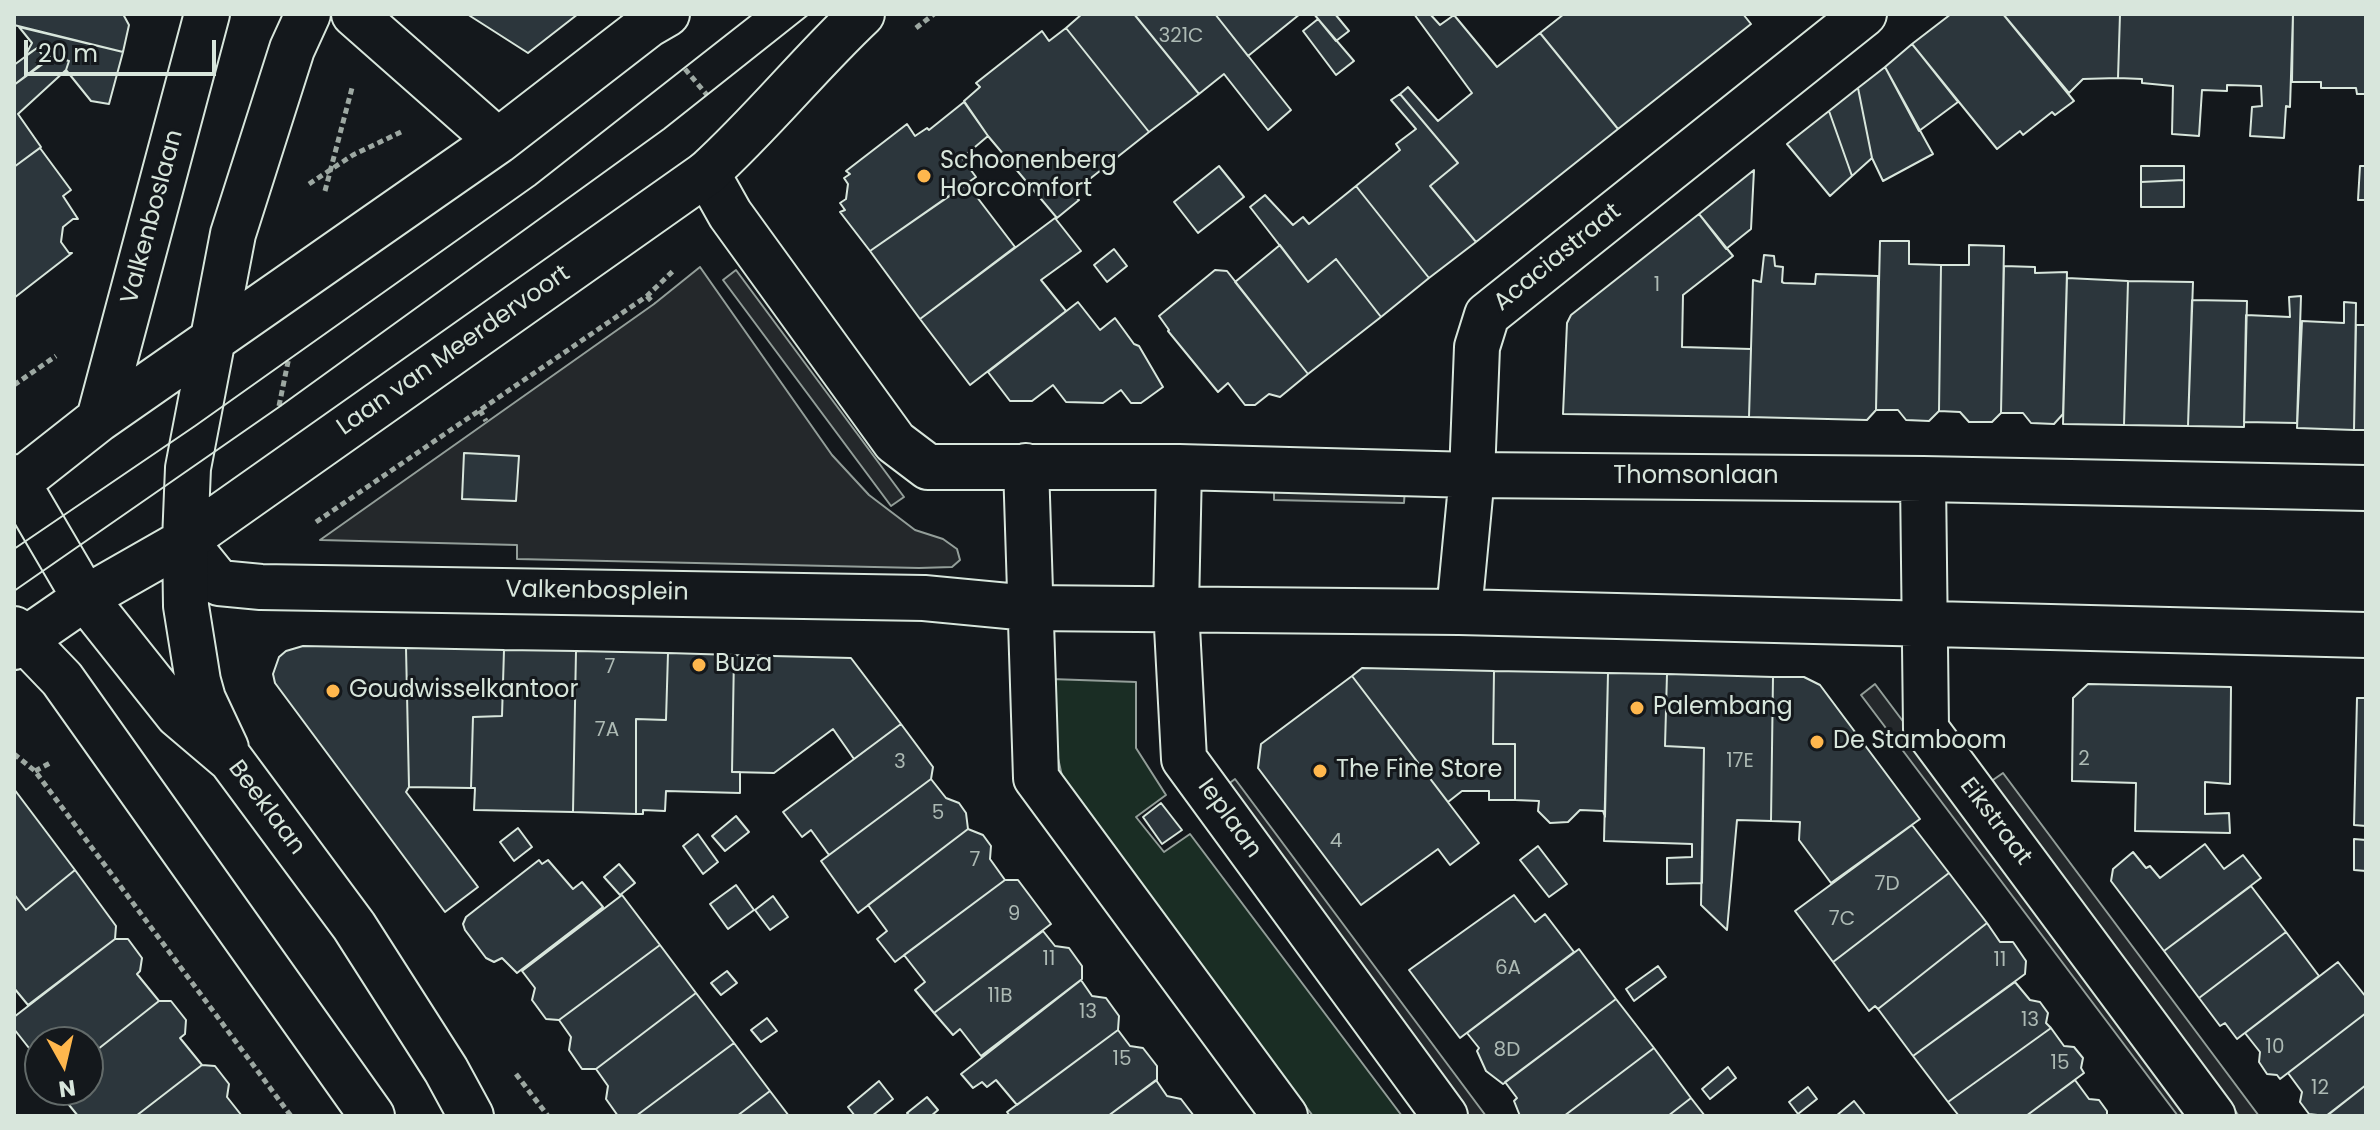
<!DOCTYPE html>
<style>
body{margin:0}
#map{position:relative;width:2380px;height:1130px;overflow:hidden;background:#14181c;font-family:Poppins,sans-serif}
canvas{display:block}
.frame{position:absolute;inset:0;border:16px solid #d8e6dc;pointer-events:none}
.north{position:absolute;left:24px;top:1026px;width:80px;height:80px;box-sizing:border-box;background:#14181c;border:2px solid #626a69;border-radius:50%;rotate:172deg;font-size:22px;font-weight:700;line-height:32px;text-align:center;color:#d8e6dc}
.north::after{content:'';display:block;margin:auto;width:28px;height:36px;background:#ffb74d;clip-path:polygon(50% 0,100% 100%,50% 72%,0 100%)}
.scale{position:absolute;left:24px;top:40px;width:192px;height:36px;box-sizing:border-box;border:4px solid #d8e6dc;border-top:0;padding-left:10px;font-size:24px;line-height:28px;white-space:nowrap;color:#d8e6dc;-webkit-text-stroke:6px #14181c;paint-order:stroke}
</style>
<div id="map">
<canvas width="2380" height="1130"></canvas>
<div class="frame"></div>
<div class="north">N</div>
<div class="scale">20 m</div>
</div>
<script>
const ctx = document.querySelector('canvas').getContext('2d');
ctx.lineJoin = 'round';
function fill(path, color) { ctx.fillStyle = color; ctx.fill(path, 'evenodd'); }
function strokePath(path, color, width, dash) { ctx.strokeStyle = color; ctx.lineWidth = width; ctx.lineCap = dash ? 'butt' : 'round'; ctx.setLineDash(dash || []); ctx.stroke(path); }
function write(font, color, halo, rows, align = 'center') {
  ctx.font = font + ' Poppins,sans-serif'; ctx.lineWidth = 6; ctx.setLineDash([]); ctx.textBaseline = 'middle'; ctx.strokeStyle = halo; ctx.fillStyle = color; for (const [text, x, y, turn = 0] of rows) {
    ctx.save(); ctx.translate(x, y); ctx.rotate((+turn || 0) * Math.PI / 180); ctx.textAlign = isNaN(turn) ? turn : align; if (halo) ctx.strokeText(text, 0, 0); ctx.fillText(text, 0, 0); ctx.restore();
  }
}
const green = new Path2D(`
 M1051 679 1136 682V748L1166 795 1136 817 1164 852 1190 834 1402 1116H1313L1077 805 1062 776 1053 736Z`);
fill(green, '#1a2d24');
strokePath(green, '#939e99', 2);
const parking = new Path2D(`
 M700 267 832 455 869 495 915 530 943 539 957 549 960 560 952 567 919 568 517 559V545L320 540 654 304Z
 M736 270 904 497 891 506 723 280Z
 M1274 485 1405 488 1404 503 1274 500Z
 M1875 684 2199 1116H2178L1861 695Z
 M2003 773 2259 1116H2239L1990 782Z
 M1235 779 1486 1116H1469L1251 827 1223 788Z`);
fill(parking, '#24282b');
strokePath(parking, '#939e99', 2);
const building = new Path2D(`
 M14 14H123L129 25 123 52 14 25Z
 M467 14H578L528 53Z
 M1082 14H1134L1199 94 1149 132 1066 28Z
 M1134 14H1215L1291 110 1268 130 1224 74 1199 94Z
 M1215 14H1300L1248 56Z
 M1314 14H1335L1349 31 1336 41Z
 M1414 14H1430L1440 25 1454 15 1497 67 1540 33 1618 129 1476 242 1430 186 1458 163 1400 94 1408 87 1438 121 1472 93Z
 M1564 14H1743L1751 24 1618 129 1540 33Z
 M1951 14H2003L2074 101 2055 115 2052 112 2023 135 2020 131 1997 149 1912 44Z
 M2003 14H2120L2118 78 2083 79 2069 93Z
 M2120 14H2293L2290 107 2286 106 2284 138 2250 136 2252 107 2262 106 2261 86 2227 85V91L2202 90 2199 136 2172 134 2173 86 2142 83V79L2118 78Z
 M2293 14H2366V94H2357L2356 88H2321V82H2292Z
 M1318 19 1354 61 1336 75 1303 31Z
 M19 27 123 52 109 104 91 101 66 70 69 61 51 56 47 61 37 48 25 56 32 43Z
 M1066 28 1149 132 1072 193 1079 200 1057 218 988 136 964 101 980 87 976 83 1042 31 1049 41Z
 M1912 44 1958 102 1919 131 1885 67Z
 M37 48 47 61 14 85V65Z
 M51 56 69 61 66 70 18 114 41 147 14 167V85Z
 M1885 67 1933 154 1883 181 1872 158 1858 88Z
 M1858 88 1872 158 1852 176 1829 111Z
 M1400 94 1458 163 1430 186 1476 242 1429 278 1356 186 1400 150 1396 144 1416 129 1391 100Z
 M964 102 988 136 962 158 976 177 870 251 840 212 845 210 840 203 846 199 848 184 844 178 850 174 846 171 907 124 915 136 927 128 929 130Z
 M1829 111 1852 176 1830 196 1787 144Z
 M40 148 71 190 63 196 78 219H73L63 227 61 242 69 253H72L14 298V167Z
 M1219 166 1244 197 1198 233 1174 202Z
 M2141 166H2184V180L2141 182Z
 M2360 166H2366V200H2358Z
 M1754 170 1751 229 1726 249 1699 214Z
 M2184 180V207H2141V182Z
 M967 184 1015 247 920 319 870 251Z
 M1356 186 1429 278 1381 317 1336 259 1308 282 1250 207 1265 195 1293 225 1303 217 1309 224Z
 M1699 214 1733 256 1683 295 1682 347 1751 349 1749 417 1563 414 1567 323 1571 315Z
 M1055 218 1081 251 1041 280 1066 311 970 385 920 319Z
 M1880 241H1909V264L1941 265 1939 411 1929 421 1906 420 1898 410H1876Z
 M1280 245 1308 282 1336 259 1381 317 1308 374 1235 282Z
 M1969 245 2004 246 2001 413 1992 422H1969L1960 412 1939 411 1941 265H1969Z
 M1114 249 1127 266 1107 282 1094 265Z
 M1764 255 1774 256 1775 266 1783 267 1782 282 1784 283 1815 284 1816 274 1878 276 1876 410 1867 420 1749 417 1753 280 1761 282Z
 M2004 266 2035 267V273L2067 272 2063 414 2054 424 2031 423 2023 413H2001Z
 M1215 270 1227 271 1308 374 1280 397 1269 394 1255 405H1245L1228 383 1218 392 1168 331 1169 330 1159 316Z
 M2067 278 2128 281 2124 425 2063 424Z
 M2128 281 2193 282 2188 426 2124 425Z
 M2301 296 2297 423 2244 422 2246 315 2290 317 2289 297Z
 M2192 300 2247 301 2244 427 2188 426Z
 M1078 302 1100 330 1115 318 1134 344 1139 346 1163 387 1141 403H1131L1121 390 1103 403 1066 402 1053 385 1032 401H1010L988 372Z
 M2344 302 2356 303 2354 430 2297 428 2302 321 2344 323Z
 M2356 325H2366V430H2354Z
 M464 453 519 456 516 501 462 499Z
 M303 646 406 648 409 787 406 792 478 887 445 912 275 683 273 674 279 657 286 651Z
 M406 648 504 650 502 716 473 717 471 788 409 787Z
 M504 650 576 651 573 812 474 810 475 788H471L473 717 502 716Z
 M576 651 668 653 666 720 636 719V814L573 812Z
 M668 653 734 655 732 772H740V793L666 791 665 811 643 810V814H636V719L666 720Z
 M734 655 851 658 901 724 854 759 833 729 774 773 732 772Z
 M1362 668 1494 671 1493 744H1515V800H1489V791H1462L1448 802 1352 676Z
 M1494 671 1608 673 1605 817 1603 811 1580 810 1568 822 1550 823 1538 811 1539 801 1515 800V744H1493Z
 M1608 673 1667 674 1665 746 1704 748 1702 883 1667 884V858L1692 857V844L1604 841Z
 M1667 674 1773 677 1771 821 1737 820 1727 930 1701 905 1704 748 1665 746Z
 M1352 676 1479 843 1450 865 1438 849 1361 905 1258 768 1261 744Z
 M1773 677H1804L1820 685 1920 819 1831 883 1799 840 1800 822 1771 821Z
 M2088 684 2231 687 2230 784 2205 782V814L2229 813 2230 833 2135 831 2136 783 2072 781 2073 698Z
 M2357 698H2366V826L2354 825Z
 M901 724 933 767 931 779 829 855 811 830 802 837 783 812Z
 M931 779 946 798 959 803 966 813 968 829 858 913 821 861Z
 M14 789 75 870 26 910 14 894Z
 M1161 803 1182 830 1162 844 1143 817Z
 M736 816 749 832 725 851 712 836Z
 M1912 825 1949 873 1833 962 1795 911Z
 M518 828 532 847 514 861 500 842Z
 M968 829 983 835 991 846 990 859 1005 880 895 962 877 939 887 931 868 905Z
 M698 834 718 862 703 874 683 846Z
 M2354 839 2366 840V871L2354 870Z
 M2205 844 2224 869 2243 855 2261 878 2164 951 2111 881 2113 869 2133 852 2146 868 2150 866 2160 878Z
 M1538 846 1567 884 1549 897 1520 860Z
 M539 860 542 864 548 860 573 889 582 882 603 907 517 973 502 958 494 962 486 958 465 930 463 924 466 917Z
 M619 864 635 883 620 895 604 877Z
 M75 870 116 926 115 939 28 1005 14 988V894L26 910Z
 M1949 873 1987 923 1878 1009 1875 1006 1869 1011 1833 962Z
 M1005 880H1018L1051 924 934 1013 915 990 925 982 904 955Z
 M736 885 754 910 728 929 710 904Z
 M2251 886 2286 932 2199 998 2164 951Z
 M622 895 660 945 559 1020 546 1019 532 1000 535 988 522 971Z
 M1514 895 1535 922 1545 914 1574 952 1460 1038 1409 970Z
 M773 896 788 917 770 930 755 910Z
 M1987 923 2000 942H2013L2026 961 2025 974 1913 1056 1878 1009Z
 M1043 931 1055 946 1069 948 1082 966V979L981 1056 960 1029 953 1035 934 1013Z
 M2286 932 2319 976 2237 1039 2225 1023 2220 1026 2199 998Z
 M115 939H128L142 958 140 971 137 974 159 1001 88 1057V1042H40V1062L14 1029V1017Z
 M660 945 696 993 596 1069H582L569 1050 571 1037 559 1020Z
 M1579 949 1616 999 1503 1084 1486 1071 1477 1051 1479 1048 1467 1033Z
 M2338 962 2366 997V1013L2280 1079 2277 1075 2267 1074 2259 1062 2260 1052 2245 1033Z
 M1658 966 1666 977 1634 1001 1626 989Z
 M727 971 737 983 721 995 711 983Z
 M1081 980 1092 996 1106 998 1119 1016 1118 1030 1017 1105 996 1080 987 1087 982 1082 973 1088 961 1074Z
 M2015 982 2030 1000 2040 1002 2048 1013 2046 1023 2051 1028 1948 1102 1913 1056Z
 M696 993 734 1043 636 1116H618L606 1099 608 1086 596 1069Z
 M1616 999 1654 1048 1564 1116H1520L1514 1101 1517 1098 1505 1082Z
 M159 1001H171L186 1020 185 1034 180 1038 202 1065 136 1116H78L57 1090H88V1057Z
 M2366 1013V1085L2326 1116 2309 1114 2300 1102 2302 1092 2288 1073Z
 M767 1018 777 1031 761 1042 751 1030Z
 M2051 1028 2064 1046 2074 1047 2083 1058 2081 1068 2084 1073 2026 1116H1959L1948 1102Z
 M1118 1030 1130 1046 1143 1048 1157 1066V1080L1108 1116H1010L1007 1112Z
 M734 1043 770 1091 737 1116H636Z
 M1654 1048 1691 1098 1668 1116H1564Z
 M202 1065 215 1066 229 1084 227 1097 242 1116H136Z
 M1728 1067 1736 1078 1710 1099 1702 1089Z
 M1156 1080 1167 1096 1181 1099 1194 1116H1108Z
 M2075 1080 2089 1099 2099 1100 2107 1111V1116H2026Z
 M879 1081 893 1099 872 1116H855L848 1107Z
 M2366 1085V1116H2329L2328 1115Z
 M1808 1087 1817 1099 1798 1114 1789 1102Z
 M770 1091 789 1116H737Z
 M927 1097 938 1110 931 1116H910L907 1113Z
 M1691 1098 1705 1116H1668Z
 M1854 1101 1866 1116H1836Z`);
fill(building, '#2c363c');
strokePath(building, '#d8e6dc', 2);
const street = new Path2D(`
 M707 173 730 214 895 442 928 467H1179L1472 475 1923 479 2366 488
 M1026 466 1036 778 1285 1116
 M1179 467 1176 608 1184 759 1445 1116
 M1923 479 1926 729 2213 1116
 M185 541 219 583 261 587 924 598 1029 608 1459 612 2366 635
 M1459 612 1472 475 1477 347 1487 315 1864 14`);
const secondary = new Path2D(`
 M354 14 498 141
 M99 419 207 14
 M14 477 85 598 178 715 231 760 354 926 446 1070 471 1116
 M14 486 99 419 498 141 648 25 667 14
 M14 629 62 679 372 1116
 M14 647 85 598 185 541 707 173C762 123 808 65 862 14
 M226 748 203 699 198 681 186 606 185 541 188 468 233 234 292 49 308 14`);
strokePath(street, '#d8e6dc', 48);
strokePath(secondary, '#d8e6dc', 48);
strokePath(new Path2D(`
 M916 28 934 14
 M685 69 707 95
 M309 184 353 155 401 132
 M325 191 352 88
 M647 296 654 304
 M14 385 56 356
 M279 406 289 357
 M480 410 486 421
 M316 522 647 296 674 270
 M14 754 35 771 291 1116
 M35 771 52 762
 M516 1074 548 1116`), '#9da8a2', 5, [6, 4]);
strokePath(street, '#14181c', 44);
strokePath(secondary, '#14181c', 44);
strokePath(new Path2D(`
 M14 549 195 426 535 185 753 14
 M14 591 279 407 664 129 809 14`), '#d8e6dc', 2);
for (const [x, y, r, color] of [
 [924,176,8,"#ffb74d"],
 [699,665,8,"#ffb74d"],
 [333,691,8,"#ffb74d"],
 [1637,708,8,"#ffb74d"],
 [1817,742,8,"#ffb74d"],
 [1320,771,8,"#ffb74d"]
]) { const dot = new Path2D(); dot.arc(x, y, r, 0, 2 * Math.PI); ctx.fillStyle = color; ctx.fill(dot); strokePath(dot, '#14181c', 3); }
write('20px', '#adbab4', null, [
 ["321C",1181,37],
 ["1",1657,286],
 ["7",610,668],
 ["7A",607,731],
 ["2",2084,760],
 ["17E",1740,762],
 ["3",900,763],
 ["5",938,814],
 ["4",1336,842],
 ["7",975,861],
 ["7D",1887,885],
 ["9",1014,915],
 ["7C",1842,920],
 ["11",1049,960],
 ["11",2000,961],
 ["6A",1508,969],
 ["11B",1000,997],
 ["13",1088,1013],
 ["13",2030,1021],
 ["10",2275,1048],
 ["8D",1507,1051],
 ["15",1122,1060],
 ["15",2060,1064],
 ["12",2320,1089]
]);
write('24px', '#d8e6dc', '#14181c', [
 ["Schoonenberg",940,162],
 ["Hoorcomfort",940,190],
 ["Buza",715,665],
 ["Goudwisselkantoor",349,691],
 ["Palembang",1653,708],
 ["De Stamboom",1833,742],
 ["The Fine Store",1336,771]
], 'left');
write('24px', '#d8e6dc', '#14181c', [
 ["Valkenboslaan",153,217,-75],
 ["Acaciastraat",1558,258,-39],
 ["Laan van Meerdervoort",454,351,-35],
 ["Thomsonlaan",1696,477],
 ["Valkenbosplein",597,592,1],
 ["Beeklaan",266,808,53],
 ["Ieplaan",1229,819,54],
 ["Eikstraat",1995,822,53]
]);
</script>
